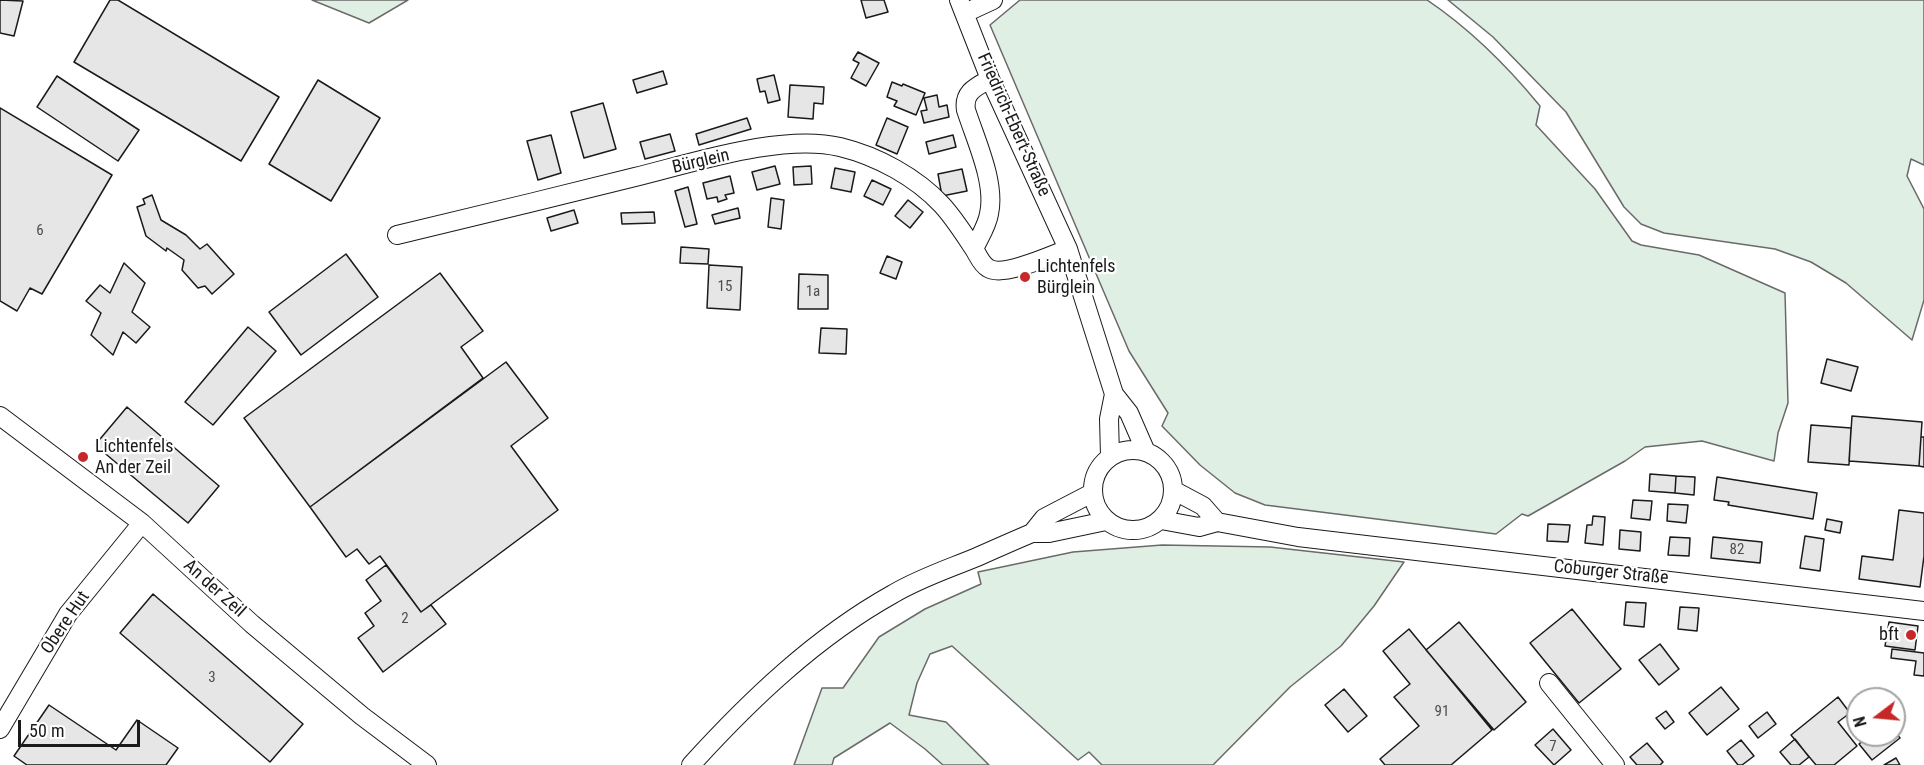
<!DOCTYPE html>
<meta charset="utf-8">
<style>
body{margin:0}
#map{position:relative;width:1924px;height:765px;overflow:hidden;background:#fff;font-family:"Roboto Condensed",sans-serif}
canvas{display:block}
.north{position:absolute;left:1846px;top:687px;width:60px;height:60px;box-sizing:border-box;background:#fff;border:2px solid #a3a3a3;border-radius:50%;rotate:254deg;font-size:16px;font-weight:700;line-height:24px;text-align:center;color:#1a1a1a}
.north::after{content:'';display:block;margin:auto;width:21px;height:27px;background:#c62828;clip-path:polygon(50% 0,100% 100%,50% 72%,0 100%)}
.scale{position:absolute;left:18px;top:720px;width:122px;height:27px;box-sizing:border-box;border:3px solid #1a1a1a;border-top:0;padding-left:8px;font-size:18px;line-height:21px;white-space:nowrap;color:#1a1a1a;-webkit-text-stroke:4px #fff;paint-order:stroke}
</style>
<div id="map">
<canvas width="1924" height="765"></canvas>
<div class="north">N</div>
<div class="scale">50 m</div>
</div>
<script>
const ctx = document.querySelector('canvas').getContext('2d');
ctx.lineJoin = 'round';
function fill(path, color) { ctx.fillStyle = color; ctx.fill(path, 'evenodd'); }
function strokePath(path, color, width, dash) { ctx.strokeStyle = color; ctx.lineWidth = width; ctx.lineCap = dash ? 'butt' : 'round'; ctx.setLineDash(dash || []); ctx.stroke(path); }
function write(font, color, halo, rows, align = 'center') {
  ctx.font = font + ' "Roboto Condensed",sans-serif'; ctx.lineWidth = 4.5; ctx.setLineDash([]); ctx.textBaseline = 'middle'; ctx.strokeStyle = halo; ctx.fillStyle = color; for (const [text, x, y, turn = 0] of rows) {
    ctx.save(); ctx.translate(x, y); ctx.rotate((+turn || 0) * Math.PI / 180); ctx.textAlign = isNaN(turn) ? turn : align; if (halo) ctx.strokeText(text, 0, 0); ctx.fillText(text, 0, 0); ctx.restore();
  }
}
const green = new Path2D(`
 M312 0H408L369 23Z
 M1020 0H1427C1470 29 1508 67 1540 106L1536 125 1595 189 1632 241 1641 245 1699 255 1785 293 1788 403 1778 433 1774 461 1702 441 1645 447 1625 461 1528 516 1522 514 1496 534 1265 505 1235 493 1200 465 1162 426 1168 413 1129 351 990 25Z
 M1448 0H1924V165L1911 159 1907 176 1924 209V300L1912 340 1846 283 1811 262 1775 249 1664 233 1641 224 1624 207 1566 112 1493 37Z
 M1162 545 1270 547 1404 562 1374 606 1341 646 1290 687 1213 765H1102L1089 752 1078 760 952 646 930 654 917 683 909 715 946 722 989 765H943L925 749 890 723 834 758 832 765H794L822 688H843L879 637 925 609 981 584 978 572 1073 552Z`);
fill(green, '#e0efe3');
strokePath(green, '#6a6a6a', 1.5);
const building = new Path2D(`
 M0 0 23 1 14 36 0 33Z
 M110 0H118L279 97 241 161 74 62Z
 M861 0H884L888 12 866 18Z
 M858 52 879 63 866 86 851 78 859 63 853 60Z
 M663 71 667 84 637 93 633 80Z
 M774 75 780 100 768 103 765 91 760 92 757 79Z
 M57 76 139 130 118 161 37 107Z
 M318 80 380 118 331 201 269 164Z
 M892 82 902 86 903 84 925 93 916 115 894 106 897 101 887 97Z
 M790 85 824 87 823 104 814 103 813 119 788 117Z
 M937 95 939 107 947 105 949 117 924 123 921 111 927 110 924 98Z
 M603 103 616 149 584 158 571 112Z
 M0 108 112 175 42 294 30 288 17 311 0 301Z
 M747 118 751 129 699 145 696 134Z
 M887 118 908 127 897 154 876 145Z
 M670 134 675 151 645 159 640 142Z
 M551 135 561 173 538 180 527 141Z
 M953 135 956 147 929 154 926 142Z
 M775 166 780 184 757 190 752 172Z
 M811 166 812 184 794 185 793 167Z
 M835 168 855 172 851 192 831 188Z
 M962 169 967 191 942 196 938 174Z
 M730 176 734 193 725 195 727 199 718 202 717 197 707 199 703 183Z
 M872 180 891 189 883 205 864 196Z
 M688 187 697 224 685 227 675 191Z
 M152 195 161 220 186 235 200 249 207 244 234 274 212 294 205 286 198 288 182 270 184 260 167 248 166 251 146 236 137 207 145 204 143 199Z
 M771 198 784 200 781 229 768 227Z
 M908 200 923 212 910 228 895 216Z
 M738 208 740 218 715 224 712 215Z
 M574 210 578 223 551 231 547 218Z
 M654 212 655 223 622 224 621 213Z
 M681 247 709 249 708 264 680 263Z
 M346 254 378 297 301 355 269 312Z
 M887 256 902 262 896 279 880 273Z
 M124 263 145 283 132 312 150 327 136 343 123 332 113 355 91 335 101 313 86 301 100 285 110 293Z
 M709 265 742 267 740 310 707 308Z
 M440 273 483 331 461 347 483 378 310 507 244 418Z
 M799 274 828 275V309H798Z
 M248 327 276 351 213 425 185 402Z
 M821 328 847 329 846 354 819 353Z
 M1827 359 1858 367 1851 391 1821 383Z
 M506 362 548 418 511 446 558 510 421 612 380 556 369 564 357 549 346 557 310 507Z
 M127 407 219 486 188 523 95 445Z
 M1852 416 1922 422 1919 466 1849 461Z
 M1811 425 1851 428 1849 465 1808 462Z
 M1921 437H1924V467L1919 466Z
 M1650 474 1676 476 1675 493 1649 491Z
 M1676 476 1695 477 1694 495 1675 493Z
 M1717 477 1817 493 1813 519 1728 505 1729 502 1714 500Z
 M1633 500 1652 501 1650 520 1631 518Z
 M1668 504 1688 505 1686 523 1667 521Z
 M1899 510 1924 513V556L1920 587 1859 579 1862 556 1893 560Z
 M1593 516 1605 517 1603 545 1585 543 1587 525H1592Z
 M1827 519 1842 522 1840 533 1825 530Z
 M1548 524 1570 525 1568 542 1547 541Z
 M1620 530 1641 532 1640 551 1619 549Z
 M1805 536 1824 539 1820 571 1800 568Z
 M1670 537 1690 538 1689 556 1668 555Z
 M1713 537 1762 542 1760 563 1711 558Z
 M386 565 421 612 431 605 446 624 383 672 358 638 374 626 365 613 381 601 366 580Z
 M153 594 303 724 270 762 120 633Z
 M1626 602 1646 603 1644 627 1624 625Z
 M1680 607 1699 608 1697 631 1678 629Z
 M1572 609 1621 669 1579 703 1530 643Z
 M1459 622 1526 702 1494 730 1426 650Z
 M1889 622 1918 626 1915 650 1885 646Z
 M1409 629 1492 730 1451 765H1385L1380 759 1419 726 1394 697 1410 684 1383 651Z
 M1660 644 1679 669 1659 685 1639 660Z
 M1892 649 1924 653V676L1914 675 1916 661 1891 658Z
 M1721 687 1739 709 1707 735 1689 713Z
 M1344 689 1367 716 1348 732 1325 705Z
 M1838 697 1850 713 1838 722 1857 746 1834 765H1816L1791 735Z
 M49 705 116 750 137 720 178 748 166 765H27L14 756Z
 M1666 711 1674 722 1665 729 1656 718Z
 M1767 712 1776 724 1758 738 1749 726Z
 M1553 729 1571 750 1554 765 1535 745Z
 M1894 730 1900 738 1872 760 1859 744 1870 735H1894Z
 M1795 739 1809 757 1799 765H1791L1780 752Z
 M1741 740 1754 756 1742 765H1738L1727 751Z
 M1647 743 1663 762 1660 765H1637L1630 757Z
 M1896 758 1900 765H1884Z`);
fill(building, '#e6e6e6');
strokePath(building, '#1a1a1a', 1.5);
const minor = new Path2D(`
 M959 0 990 79 1068 249 1114 394 1129 413 1146 452
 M965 13 993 0
 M990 79C976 87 963 92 966 110 976 141 996 183 989 214 987 226 979 238 974 249 978 255 981 264 988 268 1003 278 1051 255 1068 249
 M397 235C476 216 556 197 635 177 693 163 782 133 840 147 877 156 916 177 942 205 954 218 964 234 974 249
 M0 416 142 523 252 624 362 716 427 765
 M1093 490a40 40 0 1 1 80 0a40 40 0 1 1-80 0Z
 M1110 456 1109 419 1114 394
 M1173 490 1203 506 1217 522
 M1161 520 1199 527 1217 522 1298 537 1924 611
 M1032 533 1044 518 1092 493
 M1549 683 1615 765
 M0 729 68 614 142 523
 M691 765C750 700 816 637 893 594 920 578 948 569 977 557 995 549 1013 541 1032 533H1049L1106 521`);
strokePath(minor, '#1a1a1a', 20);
strokePath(minor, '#fff', 18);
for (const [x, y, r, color] of [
 [1025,277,6,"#c62828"],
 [83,457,6,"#c62828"],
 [1911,635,6,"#c62828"]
]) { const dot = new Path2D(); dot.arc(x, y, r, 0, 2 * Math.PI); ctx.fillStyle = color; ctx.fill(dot); strokePath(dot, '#fff', 2); }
write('15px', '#4d4d4d', null, [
 ["6",40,231],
 ["15",725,287],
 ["1a",813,292],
 ["82",1737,550],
 ["2",405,619],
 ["3",212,678],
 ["91",1442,712],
 ["7",1553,747]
]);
write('18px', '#1a1a1a', '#fff', [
 ["Friedrich-Ebert-Straße",1013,125,66],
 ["Bürglein",701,162,-13],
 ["Coburger Straße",1611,573,6],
 ["An der Zeil",214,589,42],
 ["Obere Hut",66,623,-56]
]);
write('18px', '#1a1a1a', '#fff', [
 ["Lichtenfels",1037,267],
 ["Bürglein",1037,288],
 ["Lichtenfels",95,447],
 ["An der Zeil",95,468],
 ["bft",1899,635,"right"]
], 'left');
</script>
